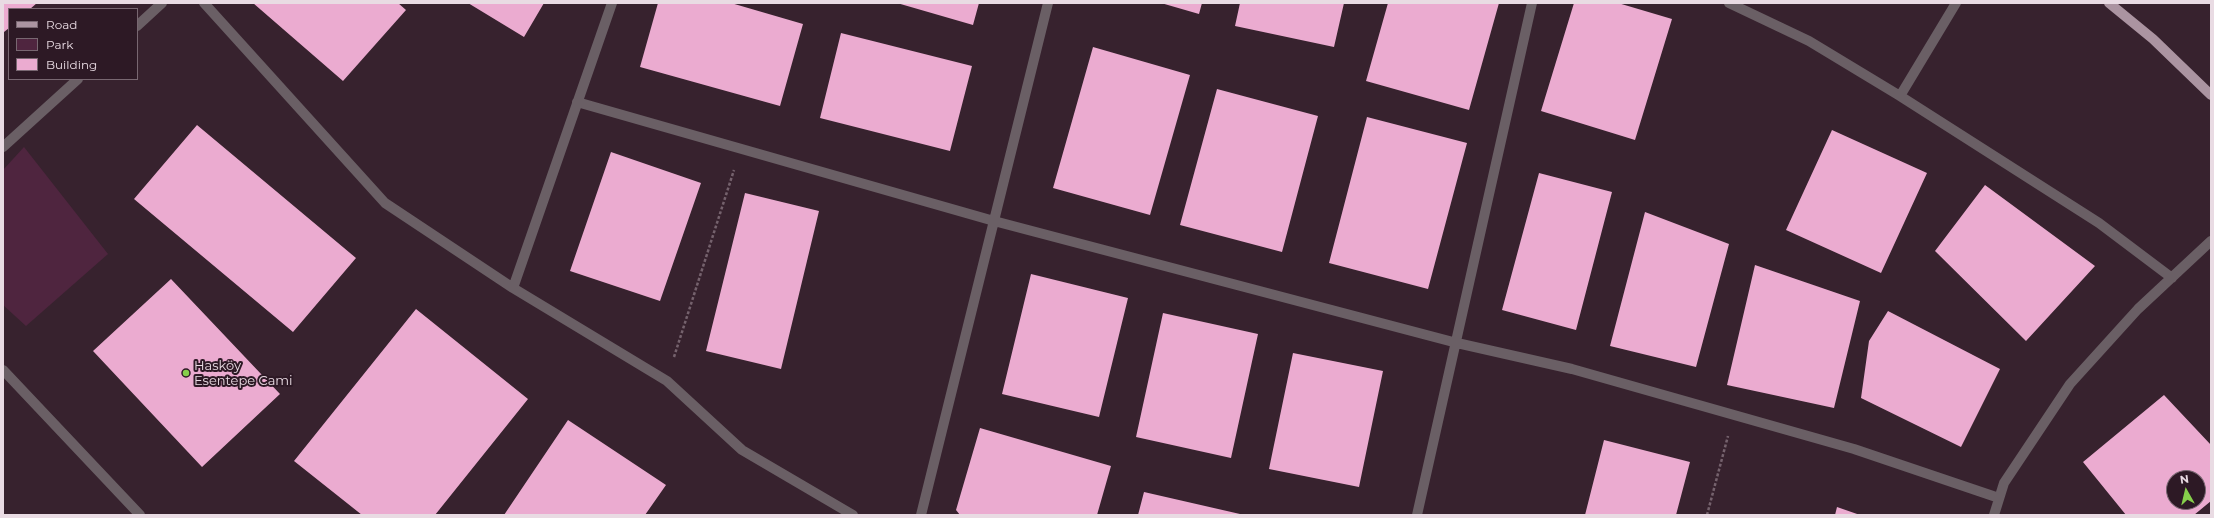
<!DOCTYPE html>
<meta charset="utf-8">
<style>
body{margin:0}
#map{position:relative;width:2214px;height:518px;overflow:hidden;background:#37222e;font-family:Montserrat,sans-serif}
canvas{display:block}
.frame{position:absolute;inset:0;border:4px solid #e9dbe3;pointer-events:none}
.legend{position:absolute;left:8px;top:8px;width:130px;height:72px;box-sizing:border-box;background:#2d1925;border:1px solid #786771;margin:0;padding:5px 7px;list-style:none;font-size:12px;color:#e9dbe3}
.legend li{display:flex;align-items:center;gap:8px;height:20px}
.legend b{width:20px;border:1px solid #786771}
.north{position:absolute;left:2166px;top:470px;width:40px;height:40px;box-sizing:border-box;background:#2d1925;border:1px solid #786771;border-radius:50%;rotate:352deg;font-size:11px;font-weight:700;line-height:16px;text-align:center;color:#e9dbe3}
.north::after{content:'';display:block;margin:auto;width:14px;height:18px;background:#86cf4b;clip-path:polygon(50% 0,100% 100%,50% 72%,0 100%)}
</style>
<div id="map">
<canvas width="2214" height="518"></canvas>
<div class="frame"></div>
<ul class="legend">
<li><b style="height:5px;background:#ab94a1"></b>Road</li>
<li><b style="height:11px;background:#4f253f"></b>Park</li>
<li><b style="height:11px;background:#ebabd0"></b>Building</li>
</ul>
<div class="north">N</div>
</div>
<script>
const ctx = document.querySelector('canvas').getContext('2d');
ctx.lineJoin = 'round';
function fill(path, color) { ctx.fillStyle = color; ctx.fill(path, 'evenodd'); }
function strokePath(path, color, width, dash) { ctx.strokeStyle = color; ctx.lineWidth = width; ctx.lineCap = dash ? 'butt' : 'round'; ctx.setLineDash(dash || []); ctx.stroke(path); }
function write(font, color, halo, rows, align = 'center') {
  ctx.font = font + ' Montserrat,sans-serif'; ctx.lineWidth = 4; ctx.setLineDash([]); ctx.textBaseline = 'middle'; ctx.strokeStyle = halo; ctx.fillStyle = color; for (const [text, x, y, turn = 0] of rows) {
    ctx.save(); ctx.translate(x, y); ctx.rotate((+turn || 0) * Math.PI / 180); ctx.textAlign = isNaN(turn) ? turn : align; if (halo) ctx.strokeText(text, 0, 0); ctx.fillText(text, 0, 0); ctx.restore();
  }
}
fill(new Path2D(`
 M24 147 108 254 26 326 3 305V170Z`), '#4f253f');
fill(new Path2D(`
 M3 3H37L30 9H9V28L4 32Z
 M253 3H398L406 10 343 81Z
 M468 3H544L524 37Z
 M658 3H731L803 24 780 106 640 67Z
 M897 3H979L973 25Z
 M1161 3H1202L1199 14Z
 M1240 3H1344L1334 47 1235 26Z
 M1388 3H1499L1469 110 1366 81Z
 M1574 3H1618L1672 19 1635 140 1541 111Z
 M841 33 972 66 950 151 820 118Z
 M1093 47 1190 75 1150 215 1053 188Z
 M1217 89 1318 116 1282 252 1180 225Z
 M1367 117 1467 143 1428 289 1329 263Z
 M197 125 356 258 293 332 134 199Z
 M1832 130 1927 173 1881 273 1786 230Z
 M611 152 701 183 660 301 570 271Z
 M1539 173 1612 192 1576 330 1502 310Z
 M1985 185 2095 266 2026 341 1935 251Z
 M745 193 819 211 781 369 706 351Z
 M1645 212 1729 244 1696 367 1610 346Z
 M1755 265 1860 301 1834 408 1727 385Z
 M1031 274 1128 298 1099 417 1002 394Z
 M171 279 280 394 202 467 93 351Z
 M416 309 528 399 435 515H362L294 461Z
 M1888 311 2000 369 1961 447 1861 398 1869 341Z
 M1163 313 1258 334 1231 458 1136 437Z
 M1293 353 1383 371 1359 487 1269 469Z
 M2164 395 2211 445V501L2194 515H2126L2083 462ZM2174 478H2198V502H2174Z
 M568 420 666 485 645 515H504Z
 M980 428 1111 466 1097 515H960L956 510Z
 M1604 440 1690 462 1676 515H1585Z
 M1144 492 1240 514V515H1138Z
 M1837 507 1860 515H1835Z`), '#ebabd0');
strokePath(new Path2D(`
 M674 357 734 170
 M1707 515 1728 436`), '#75626d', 2.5, [3, 2]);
strokePath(new Path2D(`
 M204 3 385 203 513 288 667 381 742 450 853 515
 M1729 3 1809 41 1900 96 2099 223 2172 278
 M137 26 162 3
 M1900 96 1956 3
 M577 102 994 221 1457 343 1572 369 1854 449 1999 498
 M3 147 78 79
 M513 288 612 3
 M3 370 140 515
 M921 515 1048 3
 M1417 515 1532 3
 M1994 515 2004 483 2070 384 2138 309 2211 241`), '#6a5f65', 10);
strokePath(new Path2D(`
 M2109 3 2153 39 2211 95`), '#ab94a1', 10);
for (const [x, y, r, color] of [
 [186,373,4,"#86cf4b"]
]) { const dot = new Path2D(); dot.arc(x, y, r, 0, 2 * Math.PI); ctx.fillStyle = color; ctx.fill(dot); strokePath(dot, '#2d1925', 1.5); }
write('13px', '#e9dbe3', '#2d1925', [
 ["Hasköy",194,366],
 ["Esentepe Cami",194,381]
], 'left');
</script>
